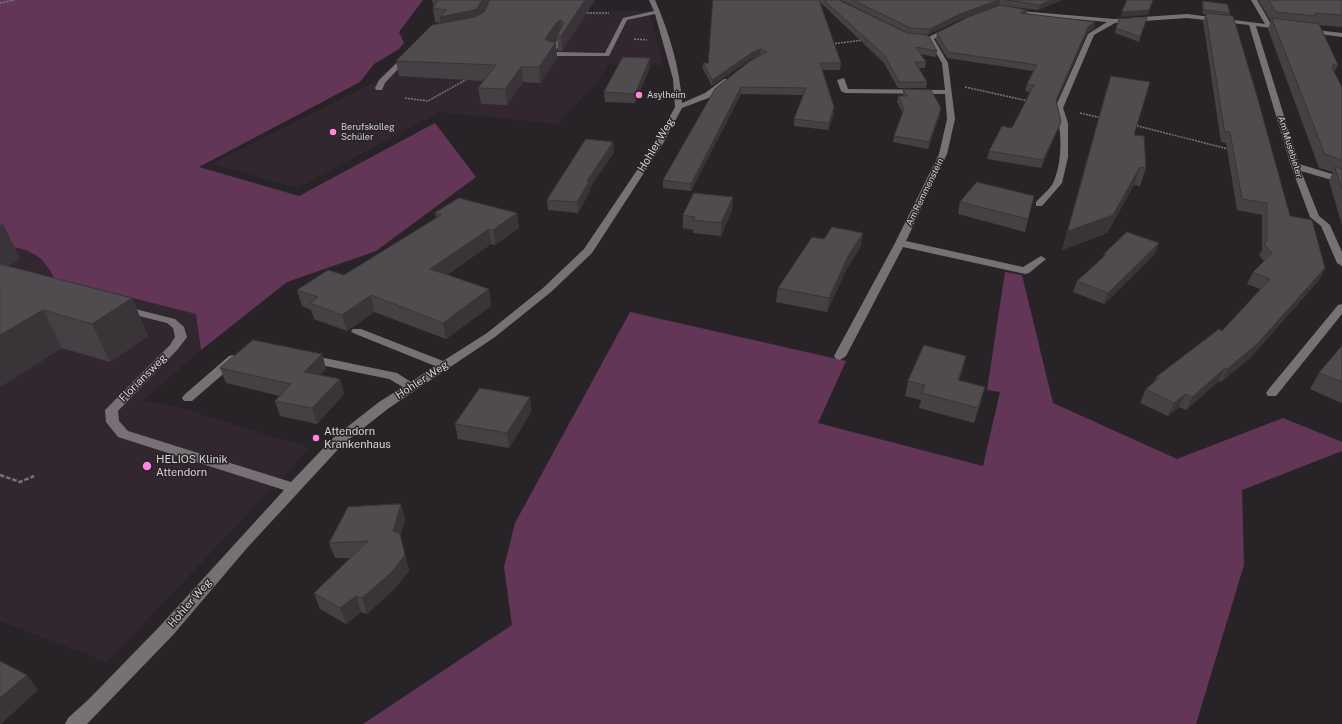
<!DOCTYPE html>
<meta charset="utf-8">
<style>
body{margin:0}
canvas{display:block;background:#282326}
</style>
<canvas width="1342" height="724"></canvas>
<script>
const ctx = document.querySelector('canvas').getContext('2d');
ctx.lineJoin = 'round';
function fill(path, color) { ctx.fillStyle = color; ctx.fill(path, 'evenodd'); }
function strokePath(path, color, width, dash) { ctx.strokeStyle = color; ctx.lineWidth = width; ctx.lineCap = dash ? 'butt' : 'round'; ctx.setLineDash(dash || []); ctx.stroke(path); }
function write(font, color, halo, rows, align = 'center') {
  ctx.font = font + ' "Public Sans",sans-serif'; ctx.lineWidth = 3; ctx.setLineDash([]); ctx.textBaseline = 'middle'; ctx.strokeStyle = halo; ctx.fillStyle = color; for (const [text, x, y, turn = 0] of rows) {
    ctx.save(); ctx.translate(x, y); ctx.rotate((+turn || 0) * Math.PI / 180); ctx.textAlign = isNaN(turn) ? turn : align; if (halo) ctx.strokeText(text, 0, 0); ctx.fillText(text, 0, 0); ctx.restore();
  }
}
fill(new Path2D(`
 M530 11H649L663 65 608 64 597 82 557 124 439 112 297 188 212 164 377 81 424 34Z
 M0 244 28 249 49 267 54 278 196 314 201 350 143 400 183 409 310 448 107 662 0 621Z`), '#32272f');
fill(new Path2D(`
 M0 0H423L399 32 404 43 399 49 374 64 360 82 199 167 299 196 435 123 476 177 376 251 287 282 201 350 196 314 54 278C42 252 26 249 0 244Z
 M1005 272 1022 275 1053 403 1177 459 1283 418 1342 442V451L1242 490 1244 565 1196 724H363L512 625 504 567 515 523 630 312 846 361 818 423 983 466 1000 392 987 390Z`), '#633658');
strokePath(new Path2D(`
 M0 3 15 0
 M584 13H609
 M634 39 647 40
 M832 44 863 40
 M965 87 1028 101
 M405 98 428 101 469 78
 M1080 113 1102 118
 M1134 125 1228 149`), '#797477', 1.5, [2, 1]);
strokePath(new Path2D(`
 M0 475 20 482 34 476`), '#797477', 2.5, [4.5, 2]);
fill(new Path2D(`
 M649 0H655C669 32 680 68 682 103L705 93 724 79H730V83L711 97 682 108 664 142 592 253 551 292 495 337 389 408 343 444 247 548 173 635 87 724H65L68 718 88 700 161 625 284 490 118 437 106 422 105 410 170 345 175 337 173 328 167 323 119 311 117 309 119 307 123 306 175 319 184 327 187 337 178 349 118 411 119 421 128 431 291 482 333 438 379 402 403 387 389 379 306 362 304 359 306 356 310 355 397 373 411 382 435 366 353 333 351 331 353 329H361L443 361 487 333 543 288 584 249 656 142 675 107 673 79 655 14 627 20 609 56H551L548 54 559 37 561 36 564 38 555 52 605 53 623 18 654 11Z
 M1251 0H1257L1271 24 1288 28 1285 30 1256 26 1299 164 1342 177V183L1301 171 1319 216 1330 225 1342 252V266L1337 263 1321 226 1310 217 1291 166 1249 25 1187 18 1115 23 1094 35 1063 108 1068 123V157L1062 183 1042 206H1036V202C1041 196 1051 189 1054 181 1063 159 1062 130 1055 108L1088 34 1107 22 1011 13 1008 11 1009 10 1114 19 1187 14 1265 24Z
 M948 27 953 28 934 39 948 63 955 119 947 154 906 241 1023 267 1041 256 1046 259 1029 273 1025 274 903 247 846 356 840 360 836 359 834 356 895 243 939 154 947 119 945 94 845 93 841 91 837 80 844 78 848 89 945 90 942 63 927 38Z
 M1307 29 1342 33V37L1305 32V30Z
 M406 54 411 55 385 83 382 90H376L375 88 379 80Z
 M1342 304V314L1276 396H1268L1266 393 1268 390 1338 305Z
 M233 355 237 356 239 359 237 362 192 401H184L182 398 184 395 229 356Z`), '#777175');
fill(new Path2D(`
 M432 0H595L562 51H558L557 38 554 42 557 58 540 83 523 82 507 105 481 104 478 88 484 81 399 76 396 61 441 23H440L435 22 433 8 434 7Z
 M713 0H839L937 51 936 57 920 54 926 62 925 68H919L927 82 926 88H898L884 63 820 2 841 63 840 70H822L834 107V114L828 130 794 126V119L803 95 741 94 691 191 663 188V180L760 56 752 58 712 86 703 69V63H708Z
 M841 0H1062L1038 10 999 5 959 20 929 34H910Z
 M1258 0H1342V27L1319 25 1338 65 1334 72 1342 87V225L1329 181 1333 172 1319 168 1268 29 1271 21Z
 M1203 1 1230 13 1229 16 1290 216 1325 268 1319 280 1251 357 1221 382 1219 381 1186 410 1179 407 1168 416 1140 403 1146 389 1154 383 1156 377 1222 331 1260 289 1247 284 1253 272 1264 261 1259 255 1262 250V215L1237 210 1226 143 1221 142 1203 21 1206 15 1203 14 1202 6Z
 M1027 10 1026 13 1094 29 1087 33 1056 102 1058 129 1041 168 987 159 989 151 1012 128 1030 92 1025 91 1027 84 1033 71 947 58 936 40 937 33Z
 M1147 18 1139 42 1115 33 1116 28Z
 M650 67 635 103 605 102 604 92Z
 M903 89 940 114 928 149 893 142 894 136 903 113 897 102 898 96H903Z
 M1106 91 1134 135 1146 168 1140 186 1134 185 1107 233 1062 250Z
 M613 142 614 152 589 189 590 191 578 213 548 210 547 200Z
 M1034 196 1025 232 958 214 960 202Z
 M733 197 732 210 721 236 693 233V230L683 228V215Z
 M435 213H517L519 228 495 245 491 244 447 275 489 289 491 306 446 339 374 312 347 331 314 319 311 310 302 306 297 290 344 275 436 218Z
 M3 224 20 259 8 266 132 298 148 336 110 362 62 348 0 387Z
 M861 246 846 270 827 312 776 302 778 288Z
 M1104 254H1155L1104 304 1073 292 1077 281 1103 257Z
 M1342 346V402L1341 403 1310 389 1319 373Z
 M322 354 326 369 320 375 340 379 344 394 317 424 280 416 275 401 280 396 226 383 220 368Z
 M963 370 959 380 981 402 974 423 919 408 921 400 905 396 908 381Z
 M530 397 531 412 509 448 458 439 455 424Z
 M401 504 405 520 400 536 409 571 395 588 367 614 361 612 346 624 320 609 314 593 351 558H335L329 543Z`), '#454044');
fill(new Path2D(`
 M482 0H490L479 23 442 32 440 17Z
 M585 0H595L562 51 561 36H557V38L547 54 545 39 557 22 561 20 562 34Z
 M998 0H1000L999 5 959 20 929 34 930 29 960 14Z
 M1051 0H1062L1038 10 1040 5Z
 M1153 0 1148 15 1121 17 1122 12Z
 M1027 10 1026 16 1020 13Z
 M1095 22 1094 29 1087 33 1054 107 1056 100 1088 27Z
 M556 42 557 58 540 83 539 67Z
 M761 49 760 55 752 58 712 86V80L753 52Z
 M650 58V67L635 103V94Z
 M521 67 523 82 507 105 505 89Z
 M741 87V94L691 191V184Z
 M834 107V114L828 130 829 123Z
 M941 108 940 114 928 149 929 142Z
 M1061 122 1058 129 1041 168 1043 160Z
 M613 142 614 152 589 189 590 191 578 213 577 202 587 181Z
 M1140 167 1134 185 1107 233 1062 250 1068 231Z
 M733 197 732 210 721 236V223Z
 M517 213 519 228 495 245 493 230Z
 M3 224 20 259 0 270V225Z
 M489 229 491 244 433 285 430 269Z
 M863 233 861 246 846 270 827 312 829 298 848 256Z
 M1159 243 1155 254 1104 304 1108 293Z
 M1325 268 1319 280 1251 357 1221 382 1227 369Z
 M489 289 491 306 446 339 443 323Z
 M371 295 374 312 347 331 342 315Z
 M132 298 148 336 110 362 92 324Z
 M43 310 62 348 0 387V335Z
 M322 354 326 369 309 387 304 372Z
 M966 356 963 370 954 395 958 380Z
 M1225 368 1219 381 1186 410 1192 397Z
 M340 379 344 394 317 424 312 408Z
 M985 387 981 402 974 423 978 408Z
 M1185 394 1179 407 1168 416 1174 403Z
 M530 397 531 412 509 448 507 433Z
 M401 504 405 520 400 536 409 571 395 588 367 614 362 598 393 531Z
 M356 596 361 612 346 624 340 608Z
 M27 675 38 690 1 724H0V698Z`), '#383437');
const building = new Path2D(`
 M439 0H482L477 9 473 10 440 17 447 10 433 8Z
 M490 0H585L561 36H557L564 23 561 20 557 22 545 39 550 42H556L539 67H521L505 89 478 88 496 65 396 61 432 25 475 17 484 12Z
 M713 0H819L841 63H820L834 107 829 123 794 119 806 88 741 87 691 184 663 180 715 89 750 61 767 52 761 49 753 52 712 80 703 63H708Z
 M824 0H839L907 33 928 35 937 51 916 47 926 62H915L927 82H899L885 56Z
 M853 0H998L960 14 930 29 911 28Z
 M1007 0H1051L1040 5Z
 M1127 0H1153L1149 10 1122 12Z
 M1269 0H1342V15L1314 13 1316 16 1276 12Z
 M1203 1 1227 4 1230 13 1204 10Z
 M1001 5 1027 10 1020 13 1095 22 1088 27 1056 100 1061 122 1043 160 989 151 1002 126 1012 128 1034 85 1027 84 1037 65 948 52 937 33 966 18Z
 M1206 13 1233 16 1257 96 1290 216 1312 220 1325 268 1257 344 1227 369 1225 368 1192 397 1185 394 1174 403 1146 389 1159 378 1156 377 1219 329 1222 331 1270 279 1253 272 1272 253 1264 244 1267 239V203L1242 199 1230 132H1225Z
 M1147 18 1140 37 1116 28 1119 19Z
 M1272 18 1319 24 1338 65H1332L1334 68H1332L1342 87V160L1325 154Z
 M623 57 650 58 635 94 604 92Z
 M1111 76 1150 82 1134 135 1144 136 1146 168 1140 167 1113 215 1068 231Z
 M903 89 931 90 941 108 929 142 894 136 904 109 898 96H907Z
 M586 139 613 142 587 181H589L577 202 547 200Z
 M1335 167 1342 169V188Z
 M977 182 1034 196 1028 219 960 202Z
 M694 193 733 197 721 223 693 220 695 217 683 215Z
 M459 198 517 213 493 230 489 229 430 269 489 289 443 323 371 295 342 315 310 303 318 297 297 290 328 270 344 275 441 215 435 213Z
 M832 227 863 233 848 256 829 298 778 288 812 237 824 239Z
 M1127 232 1159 243 1108 293 1077 281 1106 255 1104 254Z
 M0 264 132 298 92 324 43 310 0 335Z
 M253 340 322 354 304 372 340 379 312 408 275 401 291 384 220 368Z
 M924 345 966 356 958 380 985 387 978 408 922 393 925 385 908 381Z
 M1342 346V382L1319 373Z
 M480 388 530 397 507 433 455 424Z
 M401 504 393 531 400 534 405 555 391 573 362 598 356 596 340 608 314 593 368 541 329 543 348 507Z
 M0 661 27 675 0 698Z`);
fill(building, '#504b4f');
strokePath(building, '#383437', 1);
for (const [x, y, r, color] of [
 [639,95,4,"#fe86e1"],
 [333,132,4,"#fe86e1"],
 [316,438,4,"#fe86e1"],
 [147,466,5,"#fe86e1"]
]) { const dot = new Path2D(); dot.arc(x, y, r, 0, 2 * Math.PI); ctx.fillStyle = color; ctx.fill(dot); strokePath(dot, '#282326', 1.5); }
write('9px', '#d6d2d5', '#282326', [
 ["Asylheim",647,95],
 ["Berufskolleg",341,127],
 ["Schüler",341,137]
], 'left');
write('9px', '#d6d2d5', '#282326', [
 ["Am Musebieter",1290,147,73],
 ["Am Remmenstein",925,192,-64]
]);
write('11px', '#d6d2d5', '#282326', [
 ["Hohler Weg",656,145,-59],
 ["Floriansweg",143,378,-45],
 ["Hohler Weg",422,380,-33],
 ["Hohler Weg",190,603,-49]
]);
write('11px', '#d6d2d5', '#282326', [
 ["Attendorn",324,432],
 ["Krankenhaus",324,445],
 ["HELIOS Klinik",156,460],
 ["Attendorn",156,473]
], 'left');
</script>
